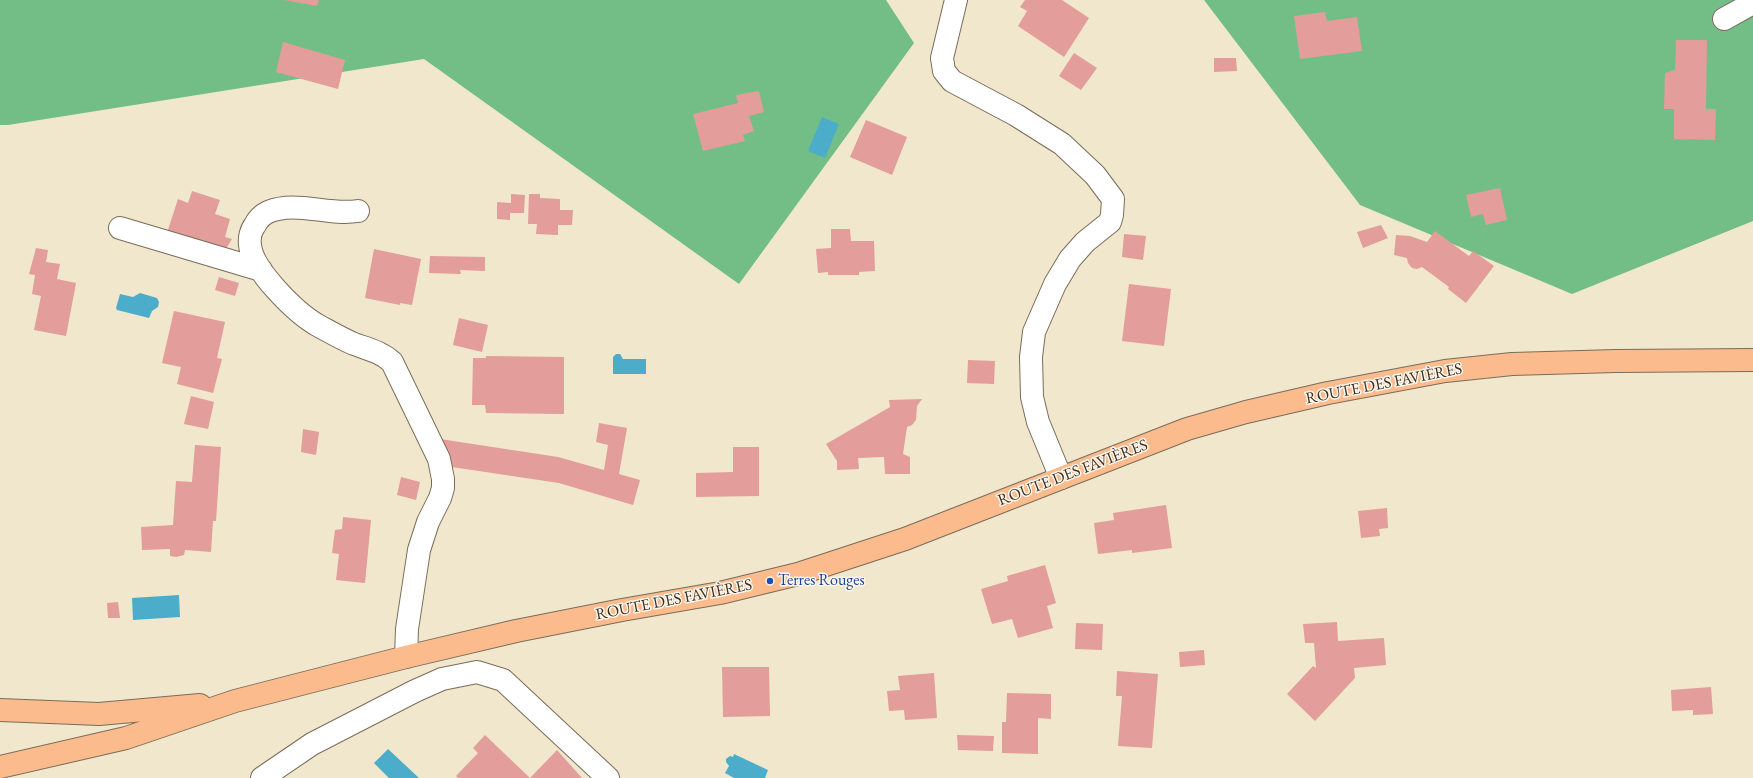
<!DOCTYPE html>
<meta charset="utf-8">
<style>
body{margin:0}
canvas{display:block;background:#f0e7cc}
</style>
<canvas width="1753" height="778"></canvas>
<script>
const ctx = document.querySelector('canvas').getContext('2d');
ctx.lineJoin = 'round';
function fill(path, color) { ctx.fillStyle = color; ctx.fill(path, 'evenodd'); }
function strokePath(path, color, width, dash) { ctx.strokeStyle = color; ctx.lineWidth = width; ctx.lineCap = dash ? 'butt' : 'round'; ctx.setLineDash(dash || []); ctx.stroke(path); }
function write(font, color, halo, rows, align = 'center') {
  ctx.font = font + ' "EB Garamond",serif'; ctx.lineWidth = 3; ctx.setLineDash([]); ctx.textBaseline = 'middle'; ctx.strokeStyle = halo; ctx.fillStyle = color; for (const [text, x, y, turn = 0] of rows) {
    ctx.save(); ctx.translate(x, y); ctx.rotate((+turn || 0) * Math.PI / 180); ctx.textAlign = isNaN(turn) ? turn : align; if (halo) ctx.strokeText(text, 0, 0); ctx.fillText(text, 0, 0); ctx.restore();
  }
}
fill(new Path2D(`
 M0 0H886L914 43 739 284 424 59 8 125H0Z
 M1204 0H1753V221L1572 294 1360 205Z`), '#73be86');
fill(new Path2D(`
 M822 117 839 124 825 158 808 151Z
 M140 293 157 298 159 302 158 307 152 311 149 318 117 310 116 308 120 294 133 297Z
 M616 354H620L623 359H646V374H613V357Z
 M179 595 180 617 133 620 132 598Z
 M388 749 419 778H389L374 763Z
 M734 754 768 770 765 778H734L725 773 729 766 726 762V759L730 756 733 757Z`), '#4cadcb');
fill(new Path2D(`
 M284 0H319L317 6Z
 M1025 0H1062L1089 18 1064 57 1018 26 1027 11 1020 7Z
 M1325 12 1327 21 1357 17 1362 51 1300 59 1294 16Z
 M1676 40H1707L1706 109H1716L1715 140 1674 139V109H1664L1665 73 1675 70Z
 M283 42 345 60 338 89 276 72Z
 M1074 53 1097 68 1081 90 1059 76Z
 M1214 58H1236L1237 71 1214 72Z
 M759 91 764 112 749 116 754 131 743 135 745 141 703 151 693 114 738 103 736 95Z
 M866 120 907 137 892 175 850 157Z
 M1500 188 1507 220 1486 225 1483 214 1471 217 1466 195Z
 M192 191 220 200 215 214 230 219 225 237 232 239 224 252 167 233 178 199 188 203Z
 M511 194 525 195 524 213H510V220L497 219V202L511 203Z
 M529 194H540V198L560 199V210H573L572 225H558V235L536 234 537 224H528Z
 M1381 225 1388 238 1363 248 1357 232Z
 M831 229H850L851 241H874L875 271 859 272V275H828V272L818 273 816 249 831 248Z
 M1435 231 1469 256 1473 251 1494 266 1466 303 1448 289 1449 287 1422 267 1417 269 1412 268 1408 263 1407 258 1394 255 1396 235 1410 236 1427 242Z
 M1124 234 1146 236 1143 260 1122 257Z
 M36 248 48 250 46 262 60 264 57 279 76 283 66 336 34 330 41 296 32 294 35 275 29 274Z
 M374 249 421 259 412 305 400 303V305L365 298Z
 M430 256 485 257V271L460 270 461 274 429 273Z
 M219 277 239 283 235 296 215 290Z
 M1129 284 1171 289 1164 346 1122 341Z
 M174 311 225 322 217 358 222 359 213 393 177 384 181 367 162 363Z
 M459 318 488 325 482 352 453 345Z
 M486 356 564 357V414L486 413 485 405H472L473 358H486Z
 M968 360 995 361 994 384 967 383Z
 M191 396 214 402 208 429 184 424Z
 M922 399 917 406 916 420 912 425 907 427 903 454 910 457V474H885L884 457 858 458 859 469 837 470V461L826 444 890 407 889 400Z
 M599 423 627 428 619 474 640 480 633 505 559 483 452 467 440 439 558 457 604 470 608 445 596 442Z
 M303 429 319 432 316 455 301 452Z
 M195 445 221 447 216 521H213L211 552 185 550 184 555 176 557 170 556V549L142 550 141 527 173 525 176 481 192 482Z
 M733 447H759V496L696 497V473L733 472Z
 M401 477 420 482 416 500 397 495Z
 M1166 505 1172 548 1132 553V550L1098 554 1094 523 1114 520 1113 513Z
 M1387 508 1388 528 1379 529 1380 536 1361 538 1358 511Z
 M343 517 371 520 365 583 336 580 339 554 332 553 335 530 342 529Z
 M1045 565 1056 603 1047 606 1053 628 1018 638 1012 619 992 624 981 589 1008 581 1007 576Z
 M118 602 120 618H108L107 603Z
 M1337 622 1338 641 1384 638 1386 665 1354 668 1355 678 1315 721 1287 694 1313 666 1316 668 1314 643H1305L1303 624Z
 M1076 623 1103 624 1102 650 1075 649Z
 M1204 650 1205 665 1180 667 1179 652Z
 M722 667H769L770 716 723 717Z
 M1117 671 1158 674 1152 748 1118 746 1122 696H1116Z
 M934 673 937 718 905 720 904 710 889 711 887 691 900 690 898 676Z
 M1711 687 1713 714 1693 715V710L1672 711 1671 690Z
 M1007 693 1051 694V719L1038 718V754L1002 753V722H1006Z
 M485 735 530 778H458L456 776 478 753 473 748Z
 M957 735 994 736 993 751 958 750Z
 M557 750 582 778H530Z`), '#e39d9a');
const minor = new Path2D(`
 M956 0 942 58 944 71 952 81 1016 115 1062 144 1095 175 1113 199 1112 215 1110 222 1085 242 1070 259 1055 284 1034 332 1031 357 1032 397 1038 422 1061 478
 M1724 19 1753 3
 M358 211C328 216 296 200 268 212 262 215 258 219 255 225 251 230 249 238 250 245 252 270 297 314 319 326 330 332 342 339 354 344 368 349 381 352 392 362L439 459 443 479V488L440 498 428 522 419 550 407 629 406 657
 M120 228 261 270
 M262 778 312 744 415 691 442 679 477 672 503 680 608 778`);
const major = new Path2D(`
 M0 710 99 714 200 705
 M0 767 126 738 235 701 406 657 516 631 622 610 720 593 798 574 905 539 1187 429 1246 412 1328 393 1445 371 1512 364 1616 361 1753 360`);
strokePath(minor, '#7a6c5b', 24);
strokePath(major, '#7a6c5b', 24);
strokePath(minor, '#fff', 22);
strokePath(major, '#fbbb8c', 22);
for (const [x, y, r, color] of [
 [770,581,4,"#1a4fb4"]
]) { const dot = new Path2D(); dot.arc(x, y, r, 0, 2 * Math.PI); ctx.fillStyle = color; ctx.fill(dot); strokePath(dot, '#fbf7ec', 1.5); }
write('16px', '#3b2a1e', '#fbf7ec', [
 ["ROUTE DES FAVIÈRES",1384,384,-11],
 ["ROUTE DES FAVIÈRES",1073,473,-21],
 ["ROUTE DES FAVIÈRES",674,600,-11]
]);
write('16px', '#164399', '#fbf7ec', [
 ["Terres Rouges",778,581]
], 'left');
</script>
